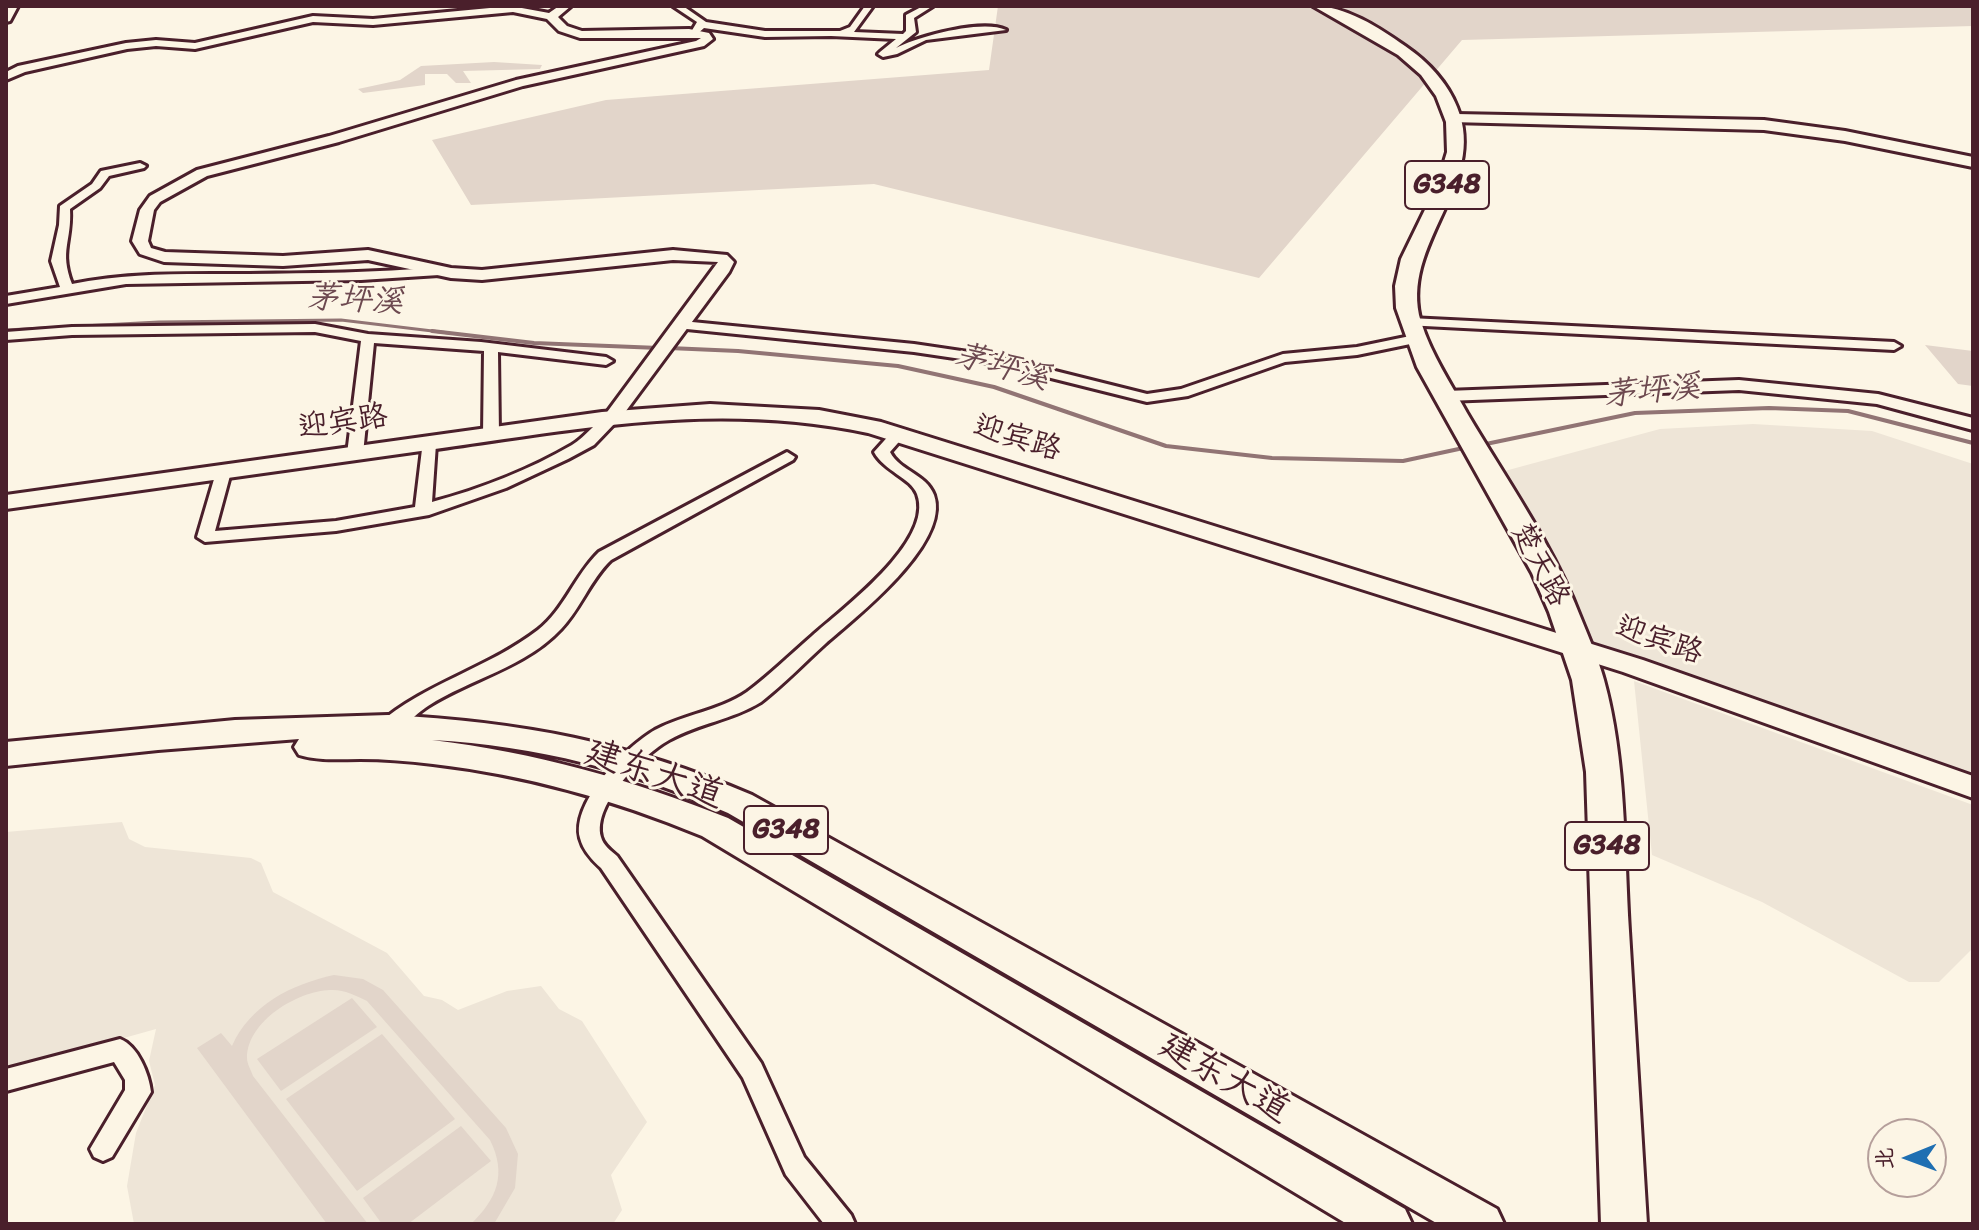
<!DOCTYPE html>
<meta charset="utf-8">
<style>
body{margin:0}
#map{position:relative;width:1979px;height:1230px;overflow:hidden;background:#fcf5e5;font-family:Sriracha,"LXGW WenKai TC",sans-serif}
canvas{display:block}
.frame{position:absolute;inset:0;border:8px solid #4a1f2b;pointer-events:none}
.north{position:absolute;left:1867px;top:1118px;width:80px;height:80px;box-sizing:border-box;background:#fcf5e5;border:2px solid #b59f9b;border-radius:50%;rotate:269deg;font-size:22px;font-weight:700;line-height:32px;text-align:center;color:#4a1f2b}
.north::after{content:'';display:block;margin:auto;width:28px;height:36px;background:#1f6fb2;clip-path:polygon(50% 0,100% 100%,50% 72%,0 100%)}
</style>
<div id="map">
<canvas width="1979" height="1230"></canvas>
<div class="frame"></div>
<div class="north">北</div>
</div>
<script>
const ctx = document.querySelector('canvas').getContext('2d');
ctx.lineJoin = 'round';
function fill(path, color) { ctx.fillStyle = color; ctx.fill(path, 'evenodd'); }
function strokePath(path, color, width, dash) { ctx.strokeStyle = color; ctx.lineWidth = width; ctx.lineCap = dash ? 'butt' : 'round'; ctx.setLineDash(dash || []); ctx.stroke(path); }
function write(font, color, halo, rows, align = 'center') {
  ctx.font = font + ' Sriracha,"LXGW WenKai TC",sans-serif'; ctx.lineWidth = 6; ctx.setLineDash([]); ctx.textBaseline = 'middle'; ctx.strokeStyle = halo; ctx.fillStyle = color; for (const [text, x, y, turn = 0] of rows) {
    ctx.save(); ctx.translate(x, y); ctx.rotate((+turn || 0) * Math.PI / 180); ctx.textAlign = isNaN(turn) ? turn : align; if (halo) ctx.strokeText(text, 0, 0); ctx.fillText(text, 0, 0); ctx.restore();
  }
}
fill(new Path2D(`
 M1753 424 1872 431 1973 464V783L1587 643 1501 472 1660 429Z
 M1634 681 1973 805V948L1939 982H1909L1762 902 1652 855Z
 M122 822 129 839 145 847 251 858 261 863 273 892 387 953 424 996 442 1000 458 1010 507 991 541 986 559 1009 582 1021 647 1122 611 1175 622 1210 613 1224H134L127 1186 136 1133 155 1085 149 1061 156 1029 6 1071V832Z`), '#eee5d7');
fill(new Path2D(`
 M998 6H1973V26L1462 40 1259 278 874 184 471 205 432 140 606 100 989 70Z
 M494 62 542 65 540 69 463 71 471 83H456L447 74H425V85L363 93 358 89 400 80 421 66Z
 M1925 345 1973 351V386L1958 384Z
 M334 975 363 979 383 990 506 1128 518 1154 515 1188 494 1224H471C497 1199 507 1174 490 1140L367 1001C355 995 343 989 330 990 298 991 247 1021 247 1058 247 1064 251 1070 253 1076L368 1224H327L197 1048 221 1033 232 1046C250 1005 292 984 334 975Z
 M352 998 377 1027 281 1091 257 1059Z
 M382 1034 455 1119 357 1191 286 1099Z
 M461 1126 491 1161 408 1224H382L363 1198Z`), '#e2d5ca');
strokePath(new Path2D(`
 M6 330 159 322 341 320 449 333`), '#917474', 3);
strokePath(new Path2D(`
 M432 331 534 343 659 348
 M669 348 738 351 898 366 994 387 1166 446 1272 458 1403 461 1468 447
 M1481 445 1635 413 1769 408 1848 411 1973 443`), '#917474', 4);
const minor = new Path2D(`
 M673 6H683L706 22 765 31H840L850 27 865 6H873L854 32 903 34 906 31V15L923 6H933L914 18 916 32 896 48C919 36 983 19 1006 30L926 40 897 54 883 57 878 54 880 52 896 39 831 36 765 37 704 28 696 35 691 32 697 22Z
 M140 163 146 166 144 168 109 176 100 188 70 209C72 242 59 250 72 284 130 272 190 274 249 274 313 273 376 273 439 267L445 271 439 275 361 280 126 284 6 304V296L60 287 51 261 59 225 60 206 92 184 101 171Z
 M1410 318 1894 342 1901 346 1894 350 1405 325 1403 322Z
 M682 321 914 344 995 356 1147 394 1181 389 1283 354 1357 347 1415 335 1422 339 1420 342 1357 355 1285 362 1188 396 1147 402 995 364 914 352 677 328V322Z
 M315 324 368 334 481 342 606 357 613 361 606 365 498 352 499 435 491 440 483 435 484 351 374 343 363 454 355 459 347 454 361 341 315 332 72 335 6 340V332L72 327Z
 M611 414 616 416V422L594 445 568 459 506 488 429 515 336 531 205 542 197 537 217 469 223 467 231 472 215 531 336 521 415 507 423 441H433L436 444 432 502C480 489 529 470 572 445 586 437 597 419 611 414Z
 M897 430 905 435 890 452C900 471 926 474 934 495 951 543 856 617 825 644 804 663 784 684 761 702 732 720 699 723 669 740 644 754 592 804 601 837 603 845 611 851 617 856L761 1063 804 1157 851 1215 855 1224H824L786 1175 743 1078 601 868C592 860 583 850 580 838 571 802 627 746 655 730 685 714 719 711 747 692 770 675 790 655 812 636 841 610 935 541 917 494 911 478 884 471 874 452L892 432Z
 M787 452 795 457 793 460 611 560C590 580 581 608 561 629 526 667 470 679 428 706 413 715 395 740 377 735L374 730 377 725C425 683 487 669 538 630 564 610 575 575 599 552Z
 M120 1039C138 1046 149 1074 151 1092L112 1157 103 1161 94 1157 90 1149 125 1090V1080L114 1062 6 1091V1069Z`);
const tertiary = new Path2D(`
 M8 6H18L10 21 6 22Z
 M511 6 549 13 559 6H571L558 17 567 26 582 31 689 29 709 33 713 39 704 46 523 86 339 142 207 176 160 202 154 210 148 241 151 248 165 252 283 256 368 250 451 268 482 270 673 250 727 255 734 262 729 272 617 423 611 425 602 419 718 262 673 260 482 280 451 278 368 260 283 266 164 262 140 254 132 241 140 210 150 196 197 170 329 136 516 80 696 41 701 38H580L559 31 547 19 513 12 373 25 313 22 195 49 156 46 127 49 25 72 6 80V72L18 66 126 43 156 40 195 43 313 16 373 19Z
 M1739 380 1878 394 1973 418V430L1877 404 1739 390 1446 401 1437 396 1446 391Z`);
const secondary = new Path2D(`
 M1456 114 1764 120 1845 131 1973 157V167L1845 141 1764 130 1451 122 1448 119Z
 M710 404 819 410 881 422 1643 660 1973 776V798L1623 672 868 433C713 401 582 429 428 450 287 470 147 489 6 509V495L602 412Z`);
const trunk = new Path2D(`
 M1313 6C1346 6 1378 27 1405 46 1427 61 1447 82 1457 107 1489 184 1398 244 1421 322 1431 354 1451 384 1467 413 1506 479 1553 545 1580 616 1588 636 1598 658 1604 680 1626 760 1624 848 1629 931 1635 1029 1641 1126 1647 1224H1601L1586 772 1572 680 1549 612 1532 573 1417 367 1396 308 1395 286 1401 259 1437 185 1447 152 1446 122 1436 96 1421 75 1398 55Z
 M388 715C522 722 628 742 752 795L1497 1209 1504 1224H1438L728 813C631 770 538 746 432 740 535 752 632 780 728 818L1405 1209 1412 1224H1347L702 836C615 800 527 775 433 764 409 761 384 759 360 759 339 759 319 761 299 755L294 747 299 739 158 750 6 766V742L235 720Z`);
strokePath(minor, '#4a1f2b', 6);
strokePath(tertiary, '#4a1f2b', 6);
strokePath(secondary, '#4a1f2b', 6);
strokePath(trunk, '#4a1f2b', 6);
fill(minor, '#fcf5e5');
fill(tertiary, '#fcf5e5');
fill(secondary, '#fcf5e5');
fill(trunk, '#fcf5e5');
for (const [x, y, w] of [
 [1447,185,84],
 [786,830,84],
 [1607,846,84]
]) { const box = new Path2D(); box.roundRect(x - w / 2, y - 24, w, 48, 6); ctx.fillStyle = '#fcf5e5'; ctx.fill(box); strokePath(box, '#4a1f2b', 2); }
write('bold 28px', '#4a1f2b', null, [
 ["G348",1447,185],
 ["G348",786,830],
 ["G348",1607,846]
]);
write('30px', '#4a1f2b', '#fcf5e5', [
 ["迎宾路",343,423,-8],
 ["迎宾路",1017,439,17],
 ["楚天路",1539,565,62],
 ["迎宾路",1659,641,19]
]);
write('italic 32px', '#6d4950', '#fcf5e5', [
 ["茅坪溪",355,301,3],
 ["茅坪溪",1002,368,16],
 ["茅坪溪",1652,392,-5]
]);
write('36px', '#4a1f2b', '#fcf5e5', [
 ["建东大道",654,775,19],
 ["建东大道",1224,1079,30]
]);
</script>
